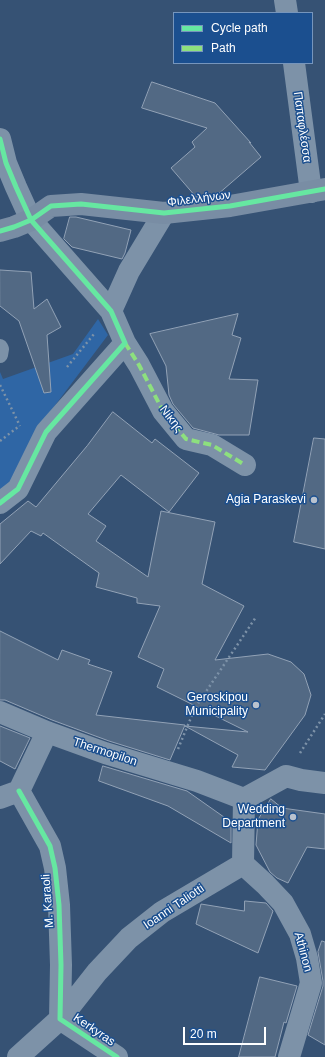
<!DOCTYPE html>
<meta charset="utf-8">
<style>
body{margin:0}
#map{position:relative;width:325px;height:1057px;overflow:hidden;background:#365274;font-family:Helvetica,sans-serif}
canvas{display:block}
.legend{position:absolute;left:173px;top:12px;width:140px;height:52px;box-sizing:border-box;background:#1b4f8f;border:1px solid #7695bc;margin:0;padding:5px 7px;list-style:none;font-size:12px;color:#fff}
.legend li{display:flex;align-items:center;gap:8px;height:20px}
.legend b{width:20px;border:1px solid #7695bc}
.scale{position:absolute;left:183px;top:1027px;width:83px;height:18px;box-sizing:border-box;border:2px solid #fff;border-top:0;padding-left:5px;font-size:12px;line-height:14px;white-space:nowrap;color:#fff;-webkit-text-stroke:3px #1b4f8f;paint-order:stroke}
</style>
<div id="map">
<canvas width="325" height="1057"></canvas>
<ul class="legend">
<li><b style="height:5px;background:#66e7a1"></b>Cycle path</li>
<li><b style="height:5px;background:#8de07e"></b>Path</li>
</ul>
<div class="scale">20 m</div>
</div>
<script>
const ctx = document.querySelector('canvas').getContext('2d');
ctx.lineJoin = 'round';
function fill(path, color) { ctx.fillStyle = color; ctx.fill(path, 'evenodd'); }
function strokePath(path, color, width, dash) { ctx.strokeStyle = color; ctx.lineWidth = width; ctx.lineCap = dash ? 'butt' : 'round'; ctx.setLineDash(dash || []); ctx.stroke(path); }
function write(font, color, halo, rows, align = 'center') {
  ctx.font = font + ' Helvetica,sans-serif'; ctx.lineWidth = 3; ctx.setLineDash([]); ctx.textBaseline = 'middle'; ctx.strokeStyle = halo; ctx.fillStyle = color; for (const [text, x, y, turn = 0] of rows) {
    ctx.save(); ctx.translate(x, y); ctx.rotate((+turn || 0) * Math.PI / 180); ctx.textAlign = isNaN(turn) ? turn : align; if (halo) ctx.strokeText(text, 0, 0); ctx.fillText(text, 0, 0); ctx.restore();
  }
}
fill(new Path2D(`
 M98 319 108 335 35 432 20 475 0 490V372L3 379 73 354Z`), '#2f66a5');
const building = new Path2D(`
 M152 82 215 103 251 143 249 142 261 157 217 195 196 197 171 168 195 147 192 142 207 128 142 108Z
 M70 217H76L131 230 125 253 122 259 72 247 64 239Z
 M0 270 31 272 34 309 47 299 61 327 47 335 51 392 44 393 19 321 0 306Z
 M238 314 232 335 241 338 229 379 258 380 249 435H219L193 428 173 404 169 395 166 366 150 334Z
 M113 412 152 443 155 439 199 473 169 512 121 475 88 514 106 526 96 541 148 577 161 511 215 522 202 584 244 606 215 660 268 654 291 662 304 674 311 695 305 715 265 770 232 767 238 755 185 726 248 732 157 687 164 669 138 657 160 606 137 603V598L96 587 99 573 43 533 41 536 31 531 0 564V524L28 501 36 507 87 446Z
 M314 438 325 439V549L294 542Z
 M0 631 58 660 62 650 90 660 88 664 112 672 96 715 185 725 170 760 109 741 52 720 5 700H0Z
 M0 726 30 738 15 769 0 761Z
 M103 766 187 791 231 822V843L168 806 99 781Z
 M271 799 282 808 325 814V849L307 847 288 883 277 878 270 872 256 845 258 820Z
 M245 901 266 903 273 911 258 953 196 924 201 904 244 911Z
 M322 941 325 942V1045L308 1035 323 986V981L318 952Z
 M260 977 297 986 286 1023 284 1022 275 1057H239Z`);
fill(building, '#526984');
strokePath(building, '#92a2b6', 1);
strokePath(new Path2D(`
 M67 367 94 334
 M0 385 20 426
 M0 441 18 427
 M178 749 195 708 256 617
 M300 753 325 714`), '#7d92a8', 2.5, [2, 3]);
strokePath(new Path2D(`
 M0 347 1 349 0 355`), '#7d92a8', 16);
strokePath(new Path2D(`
 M285 0 287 13
 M294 63 311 192
 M0 139 6 163 16 187 31 220 111 311 125 343 139 365 163 411 186 439 212 445 245 465
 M111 311 129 271 164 213
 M0 503 18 489 46 432 125 343
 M0 712 47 732 105 753 197 781 244 799
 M19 791 50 846 55 868 59 905 61 965 60 1019 117 1057
 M0 798 19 791 47 732
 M244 799 286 776 301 780 325 783
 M243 864 265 884 283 903 300 934 307 958 311 983 289 1057
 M243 864 244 799
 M18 1057 60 1019 97 972 129 938 162 912 243 864`), '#7d92a8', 22);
strokePath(new Path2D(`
 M0 231 14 227 31 220 51 206 81 204 164 213 230 206 325 189`), '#798da4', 22);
strokePath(new Path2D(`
 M125 343 139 365 163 411 186 439 212 445 245 465`), '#8de07e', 4, [8, 4]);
strokePath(new Path2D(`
 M0 139 6 163 16 187 31 220 111 311 125 343 46 432 18 489 0 503
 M0 231 14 227 31 220 51 206 81 204 164 213 230 206 325 189
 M19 791 50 846 55 868 59 905 61 965 60 1019 117 1057`), '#66e7a1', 5);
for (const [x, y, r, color] of [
 [314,500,4,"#b9c2ce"],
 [256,705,4,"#b9c2ce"],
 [293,817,4,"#b9c2ce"]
]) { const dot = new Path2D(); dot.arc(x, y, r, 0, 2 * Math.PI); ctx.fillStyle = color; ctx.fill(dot); strokePath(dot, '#1b4f8f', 1.5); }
write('12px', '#fff', '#1b4f8f', [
 ["Παπαφλέσσα",302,127,82],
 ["Φιλελλήνων",199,199,-7],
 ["Νίκης",171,419,52],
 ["Thermopilon",105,752,18],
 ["M. Karaoli",48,901,-94],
 ["Ioanni Taliotti",174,907,-34],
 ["Athinon",303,952,75],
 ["Kerkyras",94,1030,34]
]);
write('12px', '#fff', '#1b4f8f', [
 ["Agia Paraskevi",306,500],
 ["Geroskipou",248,698],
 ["Municipality",248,712],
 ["Wedding",285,810],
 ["Department",285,824]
], 'right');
</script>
